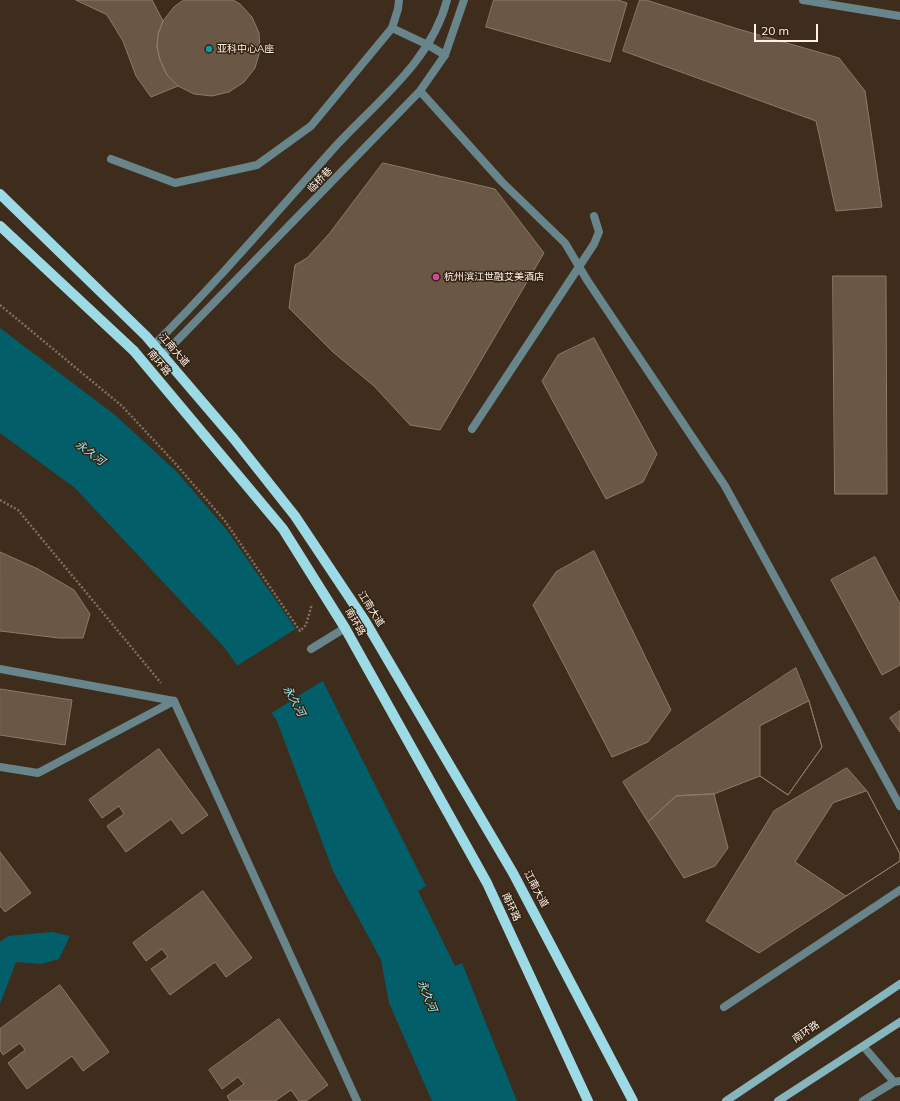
<!DOCTYPE html>
<meta charset="utf-8">
<style>
body{margin:0}
#map{position:relative;width:900px;height:1101px;overflow:hidden;background:#3e2d1c;font-family:Mulish,sans-serif}
canvas{display:block}
.scale{position:absolute;left:754px;top:24px;width:64px;height:18px;box-sizing:border-box;border:2px solid #fef2e8;border-top:0;padding-left:5px;font-size:12px;line-height:14px;white-space:nowrap;color:#fef2e8;-webkit-text-stroke:3px #342312;paint-order:stroke}
</style>
<div id="map">
<canvas width="900" height="1101"></canvas>
<div class="scale">20 m</div>
</div>
<script>
const ctx = document.querySelector('canvas').getContext('2d');
ctx.lineJoin = 'round';
function fill(path, color) { ctx.fillStyle = color; ctx.fill(path, 'evenodd'); }
function strokePath(path, color, width, dash) { ctx.strokeStyle = color; ctx.lineWidth = width; ctx.lineCap = dash ? 'butt' : 'round'; ctx.setLineDash(dash || []); ctx.stroke(path); }
function write(font, color, halo, rows, align = 'center') {
  ctx.font = font + ' Mulish,"Noto Sans SC",sans-serif'; ctx.lineWidth = 3; ctx.setLineDash([]); ctx.textBaseline = 'middle'; ctx.strokeStyle = halo; ctx.fillStyle = color; for (const [text, x, y, turn = 0] of rows) {
    ctx.save(); ctx.translate(x, y); ctx.rotate((+turn || 0) * Math.PI / 180); ctx.textAlign = isNaN(turn) ? turn : align; if (halo) ctx.strokeText(text, 0, 0); ctx.fillText(text, 0, 0); ctx.restore();
  }
}
fill(new Path2D(`
 M0 328 115 415 177 472 226 529 298 632 426 886 418 891 455 966 462 963 517 1101H432L389 1003 381 960 333 871 277 721 224 647 75 488 0 433Z
 M52 932 70 936 59 959 41 964 16 962 0 1004V942L8 936Z`), '#025f6a');
fill(new Path2D(`
 M297 628 324 680 270 714 235 667Z`), '#3e2d1c');
const building = new Path2D(`
 M76 0H152L163 21 158 34 157 47 160 60 167 75 178 86 151 97 136 76 123 41 107 15Z
 M184 0H233L240 4 252 17 259 33 260 51 255 68 244 82 229 92 212 96 194 94 178 86 167 75 160 60 157 47 158 34 163 21 174 7Z
 M494 0H618L627 3 610 62 486 27Z
 M640 0H646L738 29 839 58 865 91 882 207 836 211 816 121 623 51Z
 M383 163 495 189 544 253 440 430 410 425 374 386 333 352 289 308 295 265 307 258 329 234Z
 M833 276H886L887 494H835Z
 M594 338 657 454 643 482 606 499 542 381 558 355Z
 M594 551 671 710 648 742 612 757 533 605 556 572Z
 M0 552 38 569 74 590 90 614 83 638H59L0 631Z
 M875 557 900 604V665L882 675 831 580Z
 M796 668 809 701 822 747 788 795 760 776 714 794 676 796 648 822 623 782Z
 M0 689 72 700 65 745 0 735Z
 M809 701 822 747 788 795 760 776V726Z
 M900 711V732L890 718Z
 M159 749 208 815 182 834 171 819 126 852 107 826 124 814 119 806 102 818 89 800Z
 M847 768 867 791 900 854V861L759 953 706 921 774 811Z
 M867 791 900 854V861L846 896 795 862 833 803Z
 M714 794 728 848 715 866 684 878 648 822 676 796Z
 M0 852 31 893 5 912 0 906Z
 M203 891 252 958 226 977 215 962 170 995 151 969 168 957 162 949 146 961 133 943Z
 M60 985 109 1052 83 1071 72 1056 27 1089 8 1063 25 1050 20 1043 3 1055 0 1050V1029Z
 M279 1019 328 1085 306 1101H299L291 1090 275 1101H230L227 1096 244 1084 238 1077 222 1089 209 1070Z`);
fill(building, '#6a5745');
strokePath(building, '#8e7a67', 1);
strokePath(new Path2D(`
 M0 305 122 406 174 462 225 521 300 631 306 625 312 604
 M0 500 18 510 161 683`), '#7f6f61', 2.5, [2, 2]);
strokePath(new Path2D(`
 M392 28 428 45 445 55
 M111 159 175 183 257 165 311 126 392 28 398 9 399 0
 M472 429 594 244 599 232 594 216
 M0 669 174 701
 M174 701 357 1101
 M0 767 38 773 174 701
 M724 1007 900 890
 M864 1047 894 1082
 M863 1101 894 1082 900 1081`), '#68858b', 8);
strokePath(new Path2D(`
 M803 0 900 16
 M420 91 502 182 565 243 587 280 725 486 900 806
 M154 345C217 282 275 214 334 148 376 102 431 62 447 0
 M163 355 420 91 445 55 464 0
 M311 649 345 628`), '#68858b', 8);
strokePath(new Path2D(`
 M726 1101 900 984
 M778 1101 900 1022`), '#86b5be', 8);
strokePath(new Path2D(`
 M0 194 146 336 234 439 295 516 365 621 513 873 633 1101
 M0 226 134 351 283 529 345 628 487 883 588 1101`), '#9cdae6', 10);
for (const [x, y, r, color] of [
 [209,49,4,"#0f9aa8"],
 [436,277,4,"#d1479c"]
]) { const dot = new Path2D(); dot.arc(x, y, r, 0, 2 * Math.PI); ctx.fillStyle = color; ctx.fill(dot); strokePath(dot, '#342312', 1.5); }
write('10px', '#fef2e8', '#342312', [
 ["亚科中心A座",217,49],
 ["杭州滨江世融艾美酒店",444,277]
], 'left');
write('10px', '#fef2e8', '#342312', [
 ["临桥巷",320,180,-46],
 ["江南大道",174,350,49],
 ["南环路",159,363,50],
 ["江南大道",371,609,58],
 ["南环路",355,622,60],
 ["江南大道",536,889,62],
 ["南环路",511,907,65],
 ["南环路",806,1032,-34]
]);
write('italic 11px', '#97edfb', '#342312', [
 ["永久河",90,453,37],
 ["永久河",294,701,61],
 ["永久河",427,996,68]
]);
</script>
